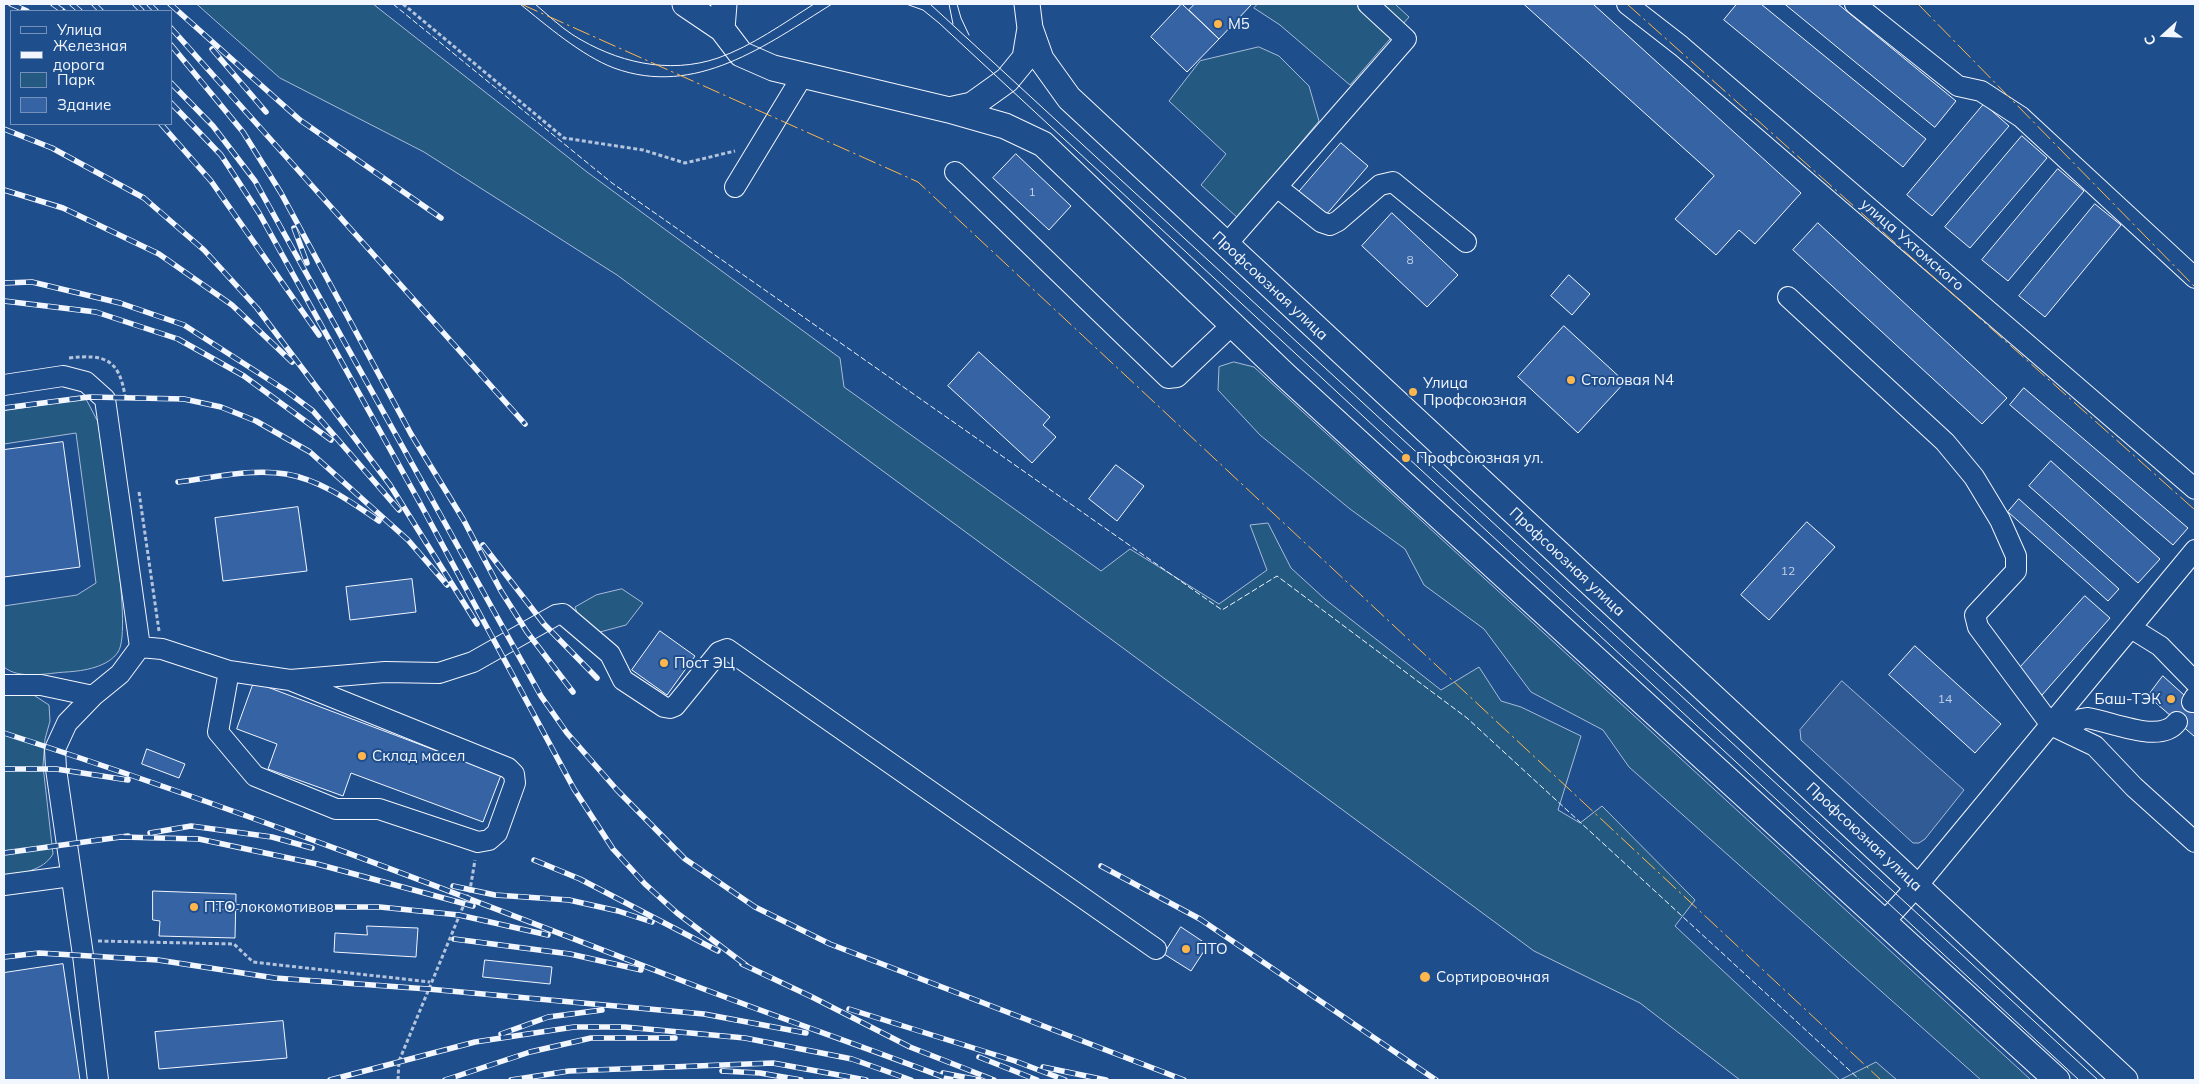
<!DOCTYPE html>
<meta charset="utf-8">
<style>
body{margin:0}
#map{position:relative;width:2199px;height:1084px;overflow:hidden;background:#1f4e8c;font-family:Mulish,sans-serif}
canvas{display:block}
.frame{position:absolute;inset:0;border:5px solid #f2f6ff;pointer-events:none}
.legend{position:absolute;left:10px;top:10px;width:162px;height:115px;box-sizing:border-box;background:#1f4e8c;border:1px solid #7391ba;margin:0;padding:6px 9px;list-style:none;font-size:15px;color:#f2f6ff}
.legend li{display:flex;align-items:center;gap:10px;height:25px}
.legend b{width:25px;border:1px solid #7391ba}
.north{position:absolute;left:2139px;top:10px;width:50px;height:50px;-webkit-text-stroke:4px #1f4e8c;paint-order:stroke;rotate:250deg;font-size:14px;font-weight:700;line-height:20px;text-align:center;color:#f2f6ff}
.north::after{content:'';display:block;margin:auto;width:18px;height:22px;background:#f2f6ff;clip-path:polygon(50% 0,100% 100%,50% 72%,0 100%)}
</style>
<div id="map">
<canvas width="2199" height="1084"></canvas>
<div class="frame"></div>
<ul class="legend">
<li><b style="height:6px;background:#1f4e8c"></b>Улица</li>
<li><b style="height:6px;background:#f2f6ff"></b>Железная дорога</li>
<li><b style="height:14px;background:#245a82"></b>Парк</li>
<li><b style="height:14px;background:#3563a3"></b>Здание</li>
</ul>
<div class="north">С</div>
</div>
<script>
const ctx = document.querySelector('canvas').getContext('2d');
ctx.lineJoin = 'round';
function fill(path, color) { ctx.fillStyle = color; ctx.fill(path, 'evenodd'); }
function strokePath(path, color, width, dash) { ctx.strokeStyle = color; ctx.lineWidth = width; ctx.lineCap = dash ? 'butt' : 'round'; ctx.setLineDash(dash || []); ctx.stroke(path); }
function write(font, color, halo, rows, align = 'center') {
  ctx.font = font + ' Mulish,sans-serif'; ctx.lineWidth = 4; ctx.setLineDash([]); ctx.textBaseline = 'middle'; ctx.strokeStyle = halo; ctx.fillStyle = color; for (const [text, x, y, turn = 0] of rows) {
    ctx.save(); ctx.translate(x, y); ctx.rotate((+turn || 0) * Math.PI / 180); ctx.textAlign = isNaN(turn) ? turn : align; if (halo) ctx.strokeText(text, 0, 0); ctx.fillText(text, 0, 0); ctx.restore();
  }
}
const green = new Path2D(`
 M197 4H373L587 172 840 358 844 387 1101 571 1130 549 1219 604 1267 570 1250 525 1268 523 1291 568 1326 600 1441 690 1479 667 1501 701 1521 707 1581 736 1558 810 1580 823 1602 806 1695 900 1675 926 1840 1080 1876 1062 1897 1080H1740L1640 1003 1534 951 617 275 424 152 280 78Z
 M1258 4H1395L1409 17 1350 85 1280 25 1254 8Z
 M1259 47 1279 56 1309 86 1319 121 1238 218 1201 185 1226 154 1169 101 1200 61Z
 M1234 362 1254 367 2031 1080H1981L1629 767 1603 730 1531 692 1484 629 1424 585 1405 549 1350 509 1260 435 1218 390 1219 367Z
 M86 399 98 422C103 459 134 629 118 652 108 667 84 671 66 672 48 673 19 680 4 667V606L77 595 96 583 76 433 4 444V411Z
 M622 589 643 603 626 625 600 632 578 615 575 607 596 595Z
 M32 694 49 705 50 721 45 739 43 766 53 854C43 871 22 873 4 876V695Z`);
fill(green, '#245a82');
strokePath(green, '#a8bbd7', 1);
const parking = new Path2D(`
 M1842 681 1964 790 1925 839 1919 843H1913L1801 740 1800 730Z`);
fill(parking, '#305b95');
strokePath(parking, '#a8bbd7', 1);
const building = new Path2D(`
 M1182 4 1219 39 1187 72 1151 37Z
 M1195 4H1252L1219 39 1189 10Z
 M1524 4H1593L1801 193 1755 244 1739 230 1716 255 1675 219 1714 176Z
 M1737 4H1761L1926 139 1903 167 1724 20Z
 M1785 4H1838L1956 101 1935 127Z
 M1984 104 2009 126 1932 216 1907 195Z
 M2022 136 2047 158 1970 248 1945 227Z
 M1341 143 1368 166 1325 216 1298 193Z
 M1016 154 1071 206 1049 230 993 178Z
 M2058 169 2084 191 2008 281 1982 260Z
 M2095 204 2121 225 2045 317 2019 296Z
 M1392 213 1458 275 1427 307 1362 246Z
 M1818 223 2007 398 1982 424 1793 250Z
 M1569 275 1590 294 1572 315 1551 296Z
 M1564 326 1625 382 1578 433 1518 377Z
 M979 352 1050 417 1043 425 1056 437 1032 463 948 386Z
 M2024 388 2188 528 2173 545 2010 405Z
 M63 442 80 567 4 577V450Z
 M2051 461 2160 559 2138 583 2029 486Z
 M1116 465 1144 486 1117 521 1089 499Z
 M2019 499 2119 589 2108 601 2008 512Z
 M298 507 307 571 223 581 215 518Z
 M1807 522 1835 547 1769 620 1741 595Z
 M412 579 416 612 350 620 346 587Z
 M2085 596 2110 618 2042 695 2016 672Z
 M660 631 695 656 667 695 632 670Z
 M1915 646 2001 724 1975 753 1889 675Z
 M2163 676 2195 705V737L2148 696Z
 M254 682 501 775 483 822 351 773 343 796 268 769 277 744 237 729Z
 M147 749 185 764 179 778 142 764Z
 M153 891 236 894 235 938 159 936 160 921 153 920Z
 M367 926 418 928 416 957 334 952 335 933 367 935Z
 M1181 927 1208 945 1191 971 1164 954Z
 M485 960 552 967 550 984 483 977Z
 M63 964 80 1080H4V973Z
 M283 1021 287 1058 159 1069 155 1032Z`);
fill(building, '#3563a3');
strokePath(building, '#f2f6ff', 1);
const minor = new Path2D(`
 M1627 4 1681 46 2195 489
 M1855 4 1958 86 1981 91 2021 117 2195 278
 M955 172 1168 378 1177 377 1233 324
 M735 187 803 75
 M1277 187 1321 222 1330 225 1338 221 1380 185 1393 182 1466 242
 M1226 245 1406 39 1368 4
 M1788 297 1945 442 1974 477 2000 520 2016 556V571L1975 615 1978 627 2051 725 2095 746 2134 787 2195 842
 M4 385 63 376 86 382 105 399 140 647 120 674 93 696 67 723 55 749 56 769 83 955 98 1080
 M2131 628 2160 646 2195 682
 M140 647 162 649 229 671 218 732 255 776 336 809H379L478 842 489 840 497 833 515 783 514 774 508 768 290 680 229 671
 M290 680 385 672 439 673 473 662 556 615 563 614 610 654 623 680 664 707 670 708 675 706 719 652 727 649 1156 949
 M4 685H41L93 696
 M2192 702 2195 697
 M2064 731 2081 719 2087 718C2111 721 2160 745 2177 722
 M4 885 71 876
 M1885 921 1917 886 2195 550`);
const major = new Path2D(`
 M685 4 722 29 741 54 773 68 949 110 1005 126 1043 144 1286 376 1430 508 2057 1080
 M1030 28 1041 59 1069 98 2125 1080
 M722 29 724 4
 M949 110 972 105 1007 80 1025 58 1030 28 1027 4`);
strokePath(minor, '#f2f6ff', 22);
strokePath(major, '#f2f6ff', 27);
strokePath(new Path2D(`
 M403 4 564 138 643 150 685 163 735 151
 M69 358C105 354 119 359 125 396
 M139 492 159 631
 M98 941 234 944 253 962 430 982
 M398 1080 399 1061 470 890 475 860`), '#b3c4dc', 3, [4, 2.5]);
strokePath(minor, '#1f4e8c', 20);
strokePath(major, '#1f4e8c', 25);
strokePath(new Path2D(`
 M520 4C546 25 582 56 614 68 696 98 766 45 832 4
 M535 4C547 14 559 26 573 35 616 62 668 75 718 58 752 46 784 23 814 4
 M906 4 923 10 939 23 2079 1080
 M930 4 2098 1080
 M949 4 953 24
 M957 4 961 18 969 35`), '#f2f6ff', 1);
const rail = new Path2D(`
 M11 4 27 11
 M53 4 63 11
 M72 4 80 11
 M94 4 101 11
 M135 4 142 11
 M149 4 156 11
 M170 4 300 120 441 218
 M171 28 525 424
 M171 45 243 132 281 193 411 434 463 519 501 591 527 632 573 692
 M212 49 266 112
 M171 83 213 126 255 181 541 696 567 733 617 790 685 859 755 907 830 944 1184 1080
 M171 103 221 155 259 213 421 505 574 789 613 849 645 884 677 913 747 966
 M161 124 211 181 319 335
 M4 129 52 148 144 198 204 250 257 308 390 485 477 624
 M4 190 63 208 159 254 232 305 292 362
 M294 228 307 263
 M4 283 32 282 120 303 184 325 285 390 313 411 399 510
 M4 301 96 312 178 339 244 376 331 440
 M4 408 89 397 184 399 221 407 256 421 310 452 408 540 447 585
 M178 482C213 478 251 468 286 474 321 480 351 502 379 521
 M483 545 544 624 597 678
 M4 733C231 806 453 892 675 978 767 1014 860 1045 951 1080
 M4 769H56L128 780
 M150 833 191 826 272 837 312 848
 M121 837 199 839 317 864 473 906
 M4 853 128 836
 M534 860 580 879 718 951
 M1101 866 1200 919 1436 1080
 M453 886 495 895 569 900 618 911 652 922
 M214 907H380L459 915 548 935
 M454 939 570 954 641 970
 M4 957 39 953 158 960 275 978 428 989 704 1014 806 1033
 M742 964 812 997 910 1047 994 1080
 M849 1009 1015 1061 1065 1080
 M501 1034 548 1017 602 1010
 M979 1057 1037 1080
 M1043 1067 1106 1080
 M722 1071 760 1073 801 1080
 M943 1073 979 1080
 M330 1080 475 1042 574 1027H625L745 1038 852 1059 911 1080
 M445 1080 530 1052 591 1038H675
 M511 1080 569 1071 773 1063 866 1080`);
strokePath(rail, '#f2f6ff', 5.5);
strokePath(rail, '#1f4e8c', 4, [11]);
strokePath(new Path2D(`
 M393 4 612 183 1222 610 1277 576 1467 718 1860 1080`), '#f2f6ff', 1, [6, 2.5]);
strokePath(new Path2D(`
 M521 4 918 182 1881 1080
 M1627 4 2195 510
 M1918 4 2195 287`), '#ffb74d', 1, [18, 4, 2.5, 4]);
for (const [x, y, r, color] of [
 [1218,24,5,"#ffb74d"],
 [1571,380,5,"#ffb74d"],
 [1413,392,5,"#ffb74d"],
 [1406,458,5,"#ffb74d"],
 [664,663,5,"#ffb74d"],
 [2171,699,5,"#ffb74d"],
 [362,756,5,"#ffb74d"],
 [194,907,5,"#ffb74d"],
 [1186,949,5,"#ffb74d"],
 [1425,977,6,"#ffb74d"]
]) { const dot = new Path2D(); dot.arc(x, y, r, 0, 2 * Math.PI); ctx.fillStyle = color; ctx.fill(dot); strokePath(dot, '#1f4e8c', 2); }
write('12px', '#c3d1e8', null, [
 ["1",1032,192],
 ["8",1410,260],
 ["12",1788,571],
 ["14",1945,699]
]);
write('15px', '#f2f6ff', '#1f4e8c', [
 ["М5",1228,24],
 ["Столовая N4",1581,380],
 ["Улица",1423,383],
 ["Профсоюзная",1423,400],
 ["Профсоюзная ул.",1416,458],
 ["Пост ЭЦ",674,663],
 ["Баш-ТЭК",2161,699,"right"],
 ["Склад масел",372,756],
 ["ПТО локомотивов",204,907],
 ["ПТО",1196,949],
 ["Сортировочная",1436,977]
], 'left');
write('15px', '#f2f6ff', '#1f4e8c', [
 ["улица Ухтомского",1912,245,41],
 ["Профсоюзная улица",1270,286,43],
 ["Профсоюзная улица",1567,562,43],
 ["Профсоюзная улица",1864,837,43]
]);
</script>
